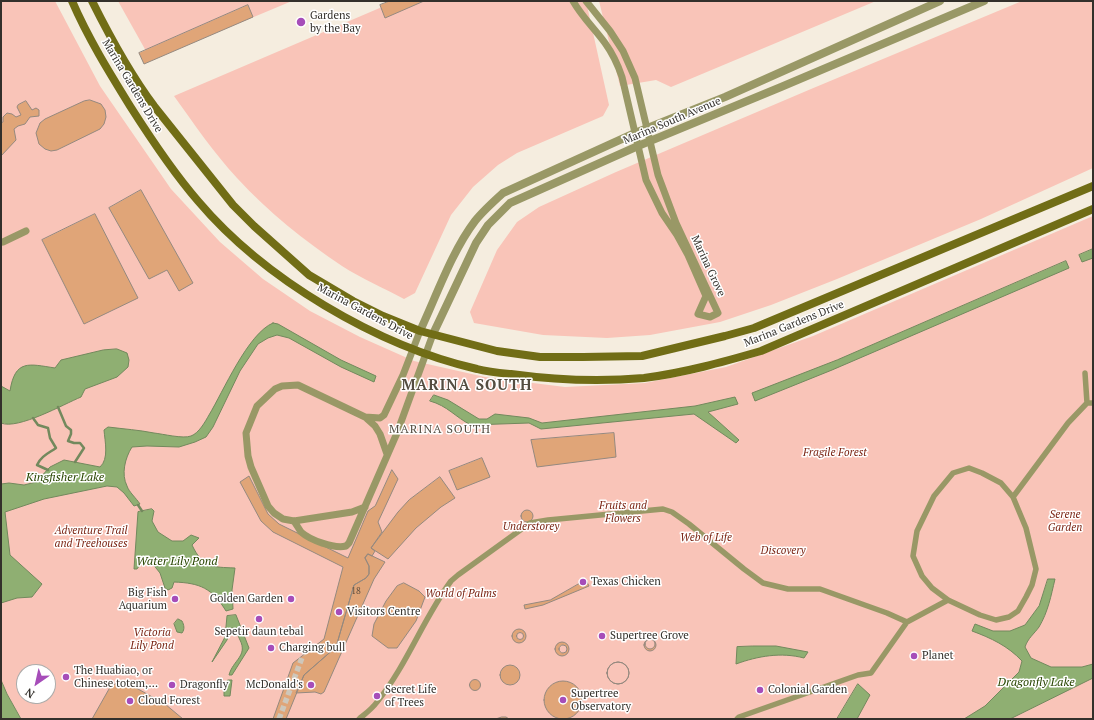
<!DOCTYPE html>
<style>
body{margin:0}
#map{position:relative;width:1094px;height:720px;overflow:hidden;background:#f5eddf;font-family:"PT Serif",serif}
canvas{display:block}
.frame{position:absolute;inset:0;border:2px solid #33302b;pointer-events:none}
.north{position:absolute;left:16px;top:664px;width:40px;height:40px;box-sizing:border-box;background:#fff;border:1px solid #adacaa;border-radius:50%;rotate:214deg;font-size:11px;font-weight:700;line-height:16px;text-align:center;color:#33302b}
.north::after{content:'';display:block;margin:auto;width:14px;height:18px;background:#a64db9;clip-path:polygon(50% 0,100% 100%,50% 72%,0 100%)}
</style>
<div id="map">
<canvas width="1094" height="720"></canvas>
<div class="frame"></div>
<div class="north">N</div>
</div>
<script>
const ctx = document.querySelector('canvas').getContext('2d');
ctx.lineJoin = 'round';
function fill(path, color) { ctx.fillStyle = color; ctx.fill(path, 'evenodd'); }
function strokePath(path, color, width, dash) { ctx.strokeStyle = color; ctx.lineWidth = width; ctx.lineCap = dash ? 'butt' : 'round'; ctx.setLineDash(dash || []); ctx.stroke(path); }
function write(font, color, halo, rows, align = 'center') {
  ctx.font = font + ' "PT Serif",serif'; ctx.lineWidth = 3; ctx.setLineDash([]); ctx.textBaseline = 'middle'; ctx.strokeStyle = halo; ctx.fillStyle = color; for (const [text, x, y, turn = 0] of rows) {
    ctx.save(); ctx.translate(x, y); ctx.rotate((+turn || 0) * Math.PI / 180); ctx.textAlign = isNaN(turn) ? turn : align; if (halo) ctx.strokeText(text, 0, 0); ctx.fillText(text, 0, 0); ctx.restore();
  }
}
fill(new Path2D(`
 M1 1H55L100 86 171 189 220 242 263 279 310 311 360 337 414 361 485 377 565 387 645 383 726 367 813 336 1093 216V719H21L7 694 1 680ZM24 672H48V696H24Z
 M118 1H292L151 60Z
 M396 1H586L609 105 603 116 517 153 498 165 473 187 451 215 415 293 404 299C384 288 362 279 342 266 305 241 268 212 237 178 214 153 194 124 174 96Z
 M599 1H876L671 87 656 80 620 86Z
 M1022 1H1093V168L981 219 837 279 771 305 720 322 650 335 607 338 543 335 474 323 470 312 497 250 517 222 539 207 616 172 811 89Z`), '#f9c4b8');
const water = new Path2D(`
 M1093 249V258L1082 262 1079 255Z
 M1066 261 1069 268 832 370 755 401 752 393 837 360Z
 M273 323 278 324 341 360 376 376 374 382 341 367 289 338 277 335 268 338 258 344 240 371 213 427 206 437 195 442 179 447 147 446 132 447C125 458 121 474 127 486 129 492 136 498 140 504L134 506 124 493 117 487 107 486 44 499 5 512 10 555 42 584 32 597 17 598 1 603V484L9 483 24 485 36 482 50 467 64 460 100 467C109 459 105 442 104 430L108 427C124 429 139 430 154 433 163 434 183 439 191 436 199 433 205 422 209 415 223 392 248 333 273 323Z
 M117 349 127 353 129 360 128 367 117 377 85 389 81 397C64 404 18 430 1 423V386L10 391C15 359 29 364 55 368L61 360 103 350Z
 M434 395 448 400 479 419H487L495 414 529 418 542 423 695 406 735 397 738 404 708 412 739 440 736 443 694 414 541 429 529 423 471 425C455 417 448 406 430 401Z
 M152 509 154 511 152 521 158 532 172 541H183L191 535 199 538 192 545C203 568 212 567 235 568L232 590 233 609 226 611C212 588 200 583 174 582L172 588 168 590 165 588 160 573 148 558 142 562 137 569H134L138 512Z
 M1048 579H1055C1051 596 1048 612 1039 627 1034 634 1028 638 1025 647L1031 658 1051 667H1082L1093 664V678L1010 719H964L985 706 1019 672 1022 661C1008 646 991 638 972 631L975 624 993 631H1010L1025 625 1039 606Z
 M236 615 249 648 232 675H229C233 660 248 656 240 640 238 636 237 632 234 628H231L227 640 212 662 225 637 227 616Z
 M178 619 182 621C184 625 185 629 182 633L177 632 174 624Z
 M753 646H776L808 652 804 658C781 652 758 656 736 664L737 647Z
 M1 680 7 694 21 719H1Z
 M228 680H232L230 696H224V690Z
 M858 684 870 695 857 719H837Z`);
fill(water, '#8faf72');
strokePath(water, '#73895d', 1);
strokePath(new Path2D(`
 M58 407 66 426 71 430V434L68 441 74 443H80L84 448 75 462
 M33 418 38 425 48 428 50 438 56 448C49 453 41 456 37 465L48 470
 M138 505 142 511`), '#73895d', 2.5);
const building = new Path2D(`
 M390 1H424L385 18 380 5Z
 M248 5 253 17 144 64 139 53Z
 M90 100 101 104 105 110 106 117 104 124 100 129 57 150 51 151 45 149 39 144 36 133 40 123 45 119 84 101Z
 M26 101 32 110 36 108 39 110V116L30 117 25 124 18 126 14 129 16 140 1 156V123L3 122V117L7 113 12 114 16 117 21 115 17 107 18 105Z
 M141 190 193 283 179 291 167 270 149 279 109 208Z
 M95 214 138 298 84 324 42 240Z
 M614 433 616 457 537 467 531 440Z
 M482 458 490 477 457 490 449 471Z
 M392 470 398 479 378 522 382 532 371 548 375 551 372 556 368 554 365 558 369 566V574L366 578 354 585 336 647 304 675 286 719H273L293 663 324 639 343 567 273 532 261 521 240 482 249 476 268 514 279 524 348 558 368 511 375 506Z
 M440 477 455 498 441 507 416 528 388 559 371 548 398 512 409 500Z
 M521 516a6 6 0 1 1 12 0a6 6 0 1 1-12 0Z
 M368 554 385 562 374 579 324 692 321 694 315 692 296 693 304 675 336 647 354 585 366 578 369 574V566L365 558Z
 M586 580 589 586 543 605 525 609 524 605 550 600Z
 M404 583 419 591 425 597 416 621 397 648H388L372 636 374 624 386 601 397 586Z
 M512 636a7 7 0 1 1 14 0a7 7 0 1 1-14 0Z
 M516.5 636a3.5 3.5 0 1 1 7 0a3.5 3.5 0 1 1-7 0Z
 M644 645a6 6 0 1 1 12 0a6 6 0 1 1-12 0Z
 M645 644a5 5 0 1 1 10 0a5 5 0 1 1-10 0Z
 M555 649a7 7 0 1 1 14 0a7 7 0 1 1-14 0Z
 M559 649a4 4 0 1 1 8 0a4 4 0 1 1-8 0Z
 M607 673a11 11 0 1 1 22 0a11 11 0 1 1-22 0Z
 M607 673a11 11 0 1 1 22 0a11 11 0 1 1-22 0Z
 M500 675a10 10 0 1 1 20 0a10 10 0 1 1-20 0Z
 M469.5 685a5.5 5.5 0 1 1 11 0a5.5 5.5 0 1 1-11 0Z
 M544 700a19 19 0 1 1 38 0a19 19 0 1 1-38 0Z
 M118 683 129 684 165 704 183 719H92L109 689 111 686Z
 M502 717H506L509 719H496Z`);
fill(building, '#e0a578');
strokePath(building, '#95897f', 1);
strokePath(new Path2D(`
 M279 719 303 655`), '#cec7bb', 5.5, [5.5, 3]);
strokePath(new Path2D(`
 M1085 373 1087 403H1093
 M969 468 982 473 1001 483 1013 497 1026 528 1036 569 1032 585 1026 597 1018 611 1009 617 996 620 980 615 948 600 932 588 922 576 913 556 917 531 934 496 953 473Z
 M1013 497 1068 423 1087 403
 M359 719C365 714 372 709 377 702 407 665 423 619 451 581L458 575 530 523 548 520 663 509 672 512 689 524 744 569 763 583 788 589H820L887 613 907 622
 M737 719 739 717 858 675 871 673 907 622 948 600`), '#999866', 5.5);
strokePath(new Path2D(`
 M573 1C582 17 595 29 605 43 613 54 618 65 622 77L646 180 662 213 677 235 688 255 706 296 698 314 710 317 718 313 676 223 658 175 635 78 623 51 610 31 586 1
 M3 242 26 231
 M365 417 380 418 384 415 403 375 420 331
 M365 507 352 512 294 521 283 519 274 513 268 506 251 467 248 456 246 433 257 406 275 389 282 386 298 385 365 417 375 426 380 434 387 454
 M294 521C296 524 299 529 301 532 310 540 334 549 346 546L349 543 397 433 433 334`), '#999866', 7);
strokePath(new Path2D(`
 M420 331C436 297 452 251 475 221 483 211 493 202 503 193L635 133 725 97 940 1
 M433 334 476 243 488 225 510 203 638 146 781 87 984 1`), '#999866', 8);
strokePath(new Path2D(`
 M72 1C88 38 109 72 130 106 151 139 172 171 198 201 264 279 377 346 477 369 488 372 500 373 511 374 555 380 599 382 644 378 684 373 723 362 761 351L1093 209
 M92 1C110 37 130 74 154 106L233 205 254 226 309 275 353 301 383 316 420 331 497 351 540 357H583L642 356 725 336 754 328 1093 186`), '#716d16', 8);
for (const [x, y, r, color] of [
 [301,22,5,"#a64db9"],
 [583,582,4,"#a64db9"],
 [175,599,4,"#a64db9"],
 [291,599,4,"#a64db9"],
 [339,612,4,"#a64db9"],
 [259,619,4,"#a64db9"],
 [602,636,4,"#a64db9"],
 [271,648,4,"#a64db9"],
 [914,656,4,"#a64db9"],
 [66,677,4,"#a64db9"],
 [172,685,4,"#a64db9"],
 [311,685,4,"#a64db9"],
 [760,690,4,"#a64db9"],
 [377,696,4,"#a64db9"],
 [563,700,4,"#a64db9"],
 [130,701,4,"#a64db9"]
]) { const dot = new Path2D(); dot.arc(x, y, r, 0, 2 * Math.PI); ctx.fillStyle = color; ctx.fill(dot); strokePath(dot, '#fff', 1.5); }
write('9px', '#5e4d3e', null, [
 ["18",356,591]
]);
write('11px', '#33302b', '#fff', [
 ["Gardens",310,16],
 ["by the Bay",310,29],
 ["Texas Chicken",591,582],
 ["Big Fish",167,593,"right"],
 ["Aquarium",167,606,"right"],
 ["Golden Garden",283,599,"right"],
 ["Visitors Centre",347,612],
 ["Sepetir daun tebal",259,632,"center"],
 ["Supertree Grove",610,636],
 ["Charging bull",279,648],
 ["Planet",922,656],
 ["The Huabiao, or",74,671],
 ["Chinese totem,...",74,684],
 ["Dragonfly",180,685],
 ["McDonald's",303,685,"right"],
 ["Secret Life",385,690],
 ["of Trees",385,703],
 ["Colonial Garden",768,690],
 ["Supertree",571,694],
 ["Observatory",571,707],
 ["Cloud Forest",138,701]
], 'left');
write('11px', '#33302b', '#fff', [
 ["Marina Gardens Drive",132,86,59],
 ["Marina South Avenue",672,121,-23],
 ["Marina Grove",708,266,65],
 ["Marina Gardens Drive",365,312,28],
 ["Marina Gardens Drive",794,324,-22]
]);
write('italic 11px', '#7b2514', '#fff', [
 ["Fragile Forest",835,453],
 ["Fruits and",623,506],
 ["Flowers",623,519],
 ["Serene",1065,515],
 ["Garden",1065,528],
 ["Understorey",531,527],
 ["Adventure Trail",91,531],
 ["and Treehouses",91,544],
 ["Web of Life",706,538],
 ["Discovery",783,551],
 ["World of Palms",461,594],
 ["Victoria",152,633],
 ["Lily Pond",152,646]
]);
ctx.letterSpacing = '1px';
write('12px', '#544d41', '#fff', [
 ["MARINA SOUTH",440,430]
]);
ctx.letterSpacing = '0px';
write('italic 12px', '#284500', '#fff', [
 ["Kingfisher Lake",65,478],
 ["Water Lily Pond",177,562],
 ["Dragonfly Lake",1036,683]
]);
ctx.letterSpacing = '1px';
write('bold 15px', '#544d41', '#fff', [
 ["MARINA SOUTH",467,386]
]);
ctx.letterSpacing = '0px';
</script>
